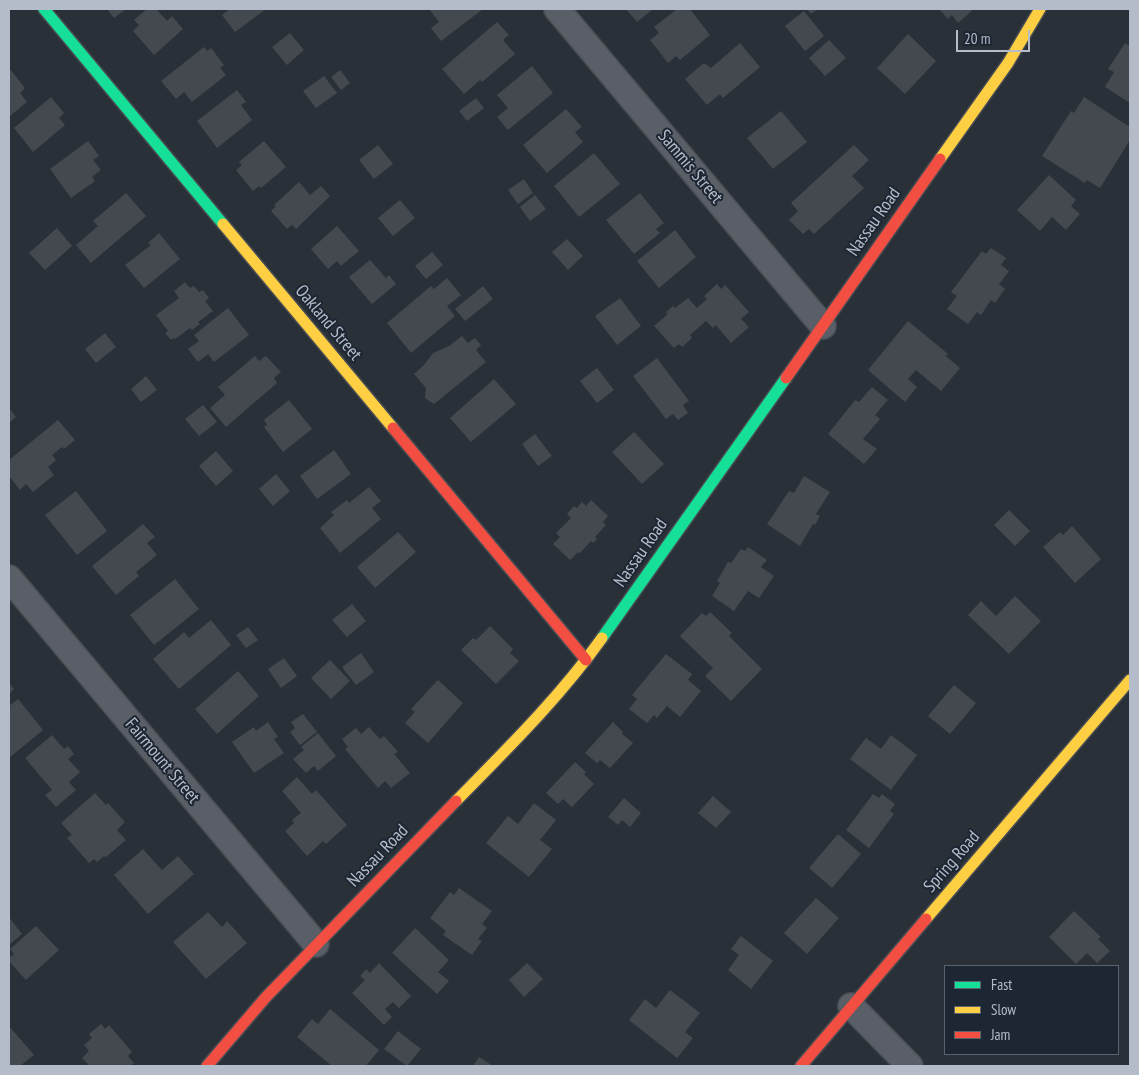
<!DOCTYPE html>
<style>
body{margin:0}
#map{position:relative;width:1139px;height:1075px;overflow:hidden;background:#2a3038;font-family:"PT Sans Narrow",sans-serif}
canvas{display:block}
.frame{position:absolute;inset:0;border:10px solid #b4bcc9;pointer-events:none}
.legend{position:absolute;left:944px;top:965px;width:175px;height:90px;box-sizing:border-box;background:#1d2633;border:1px solid #59626f;margin:0;padding:6px 9px;list-style:none;font-size:15px;color:#b4bcc9}
.legend li{display:flex;align-items:center;gap:10px;height:25px}
.legend b{width:25px;border:1px solid #59626f}
.scale{position:absolute;left:956px;top:30px;width:74px;height:22px;box-sizing:border-box;border:2px solid #b4bcc9;border-top:0;padding-left:6px;font-size:15px;line-height:18px;white-space:nowrap;color:#b4bcc9;-webkit-text-stroke:4px #1d2633;paint-order:stroke}
</style>
<div id="map">
<canvas width="1139" height="1075"></canvas>
<div class="frame"></div>
<ul class="legend">
<li><b style="height:6px;background:#16e098"></b>Fast</li>
<li><b style="height:6px;background:#ffcf43"></b>Slow</li>
<li><b style="height:6px;background:#f24e42"></b>Jam</li>
</ul>
<div class="scale">20 m</div>
</div>
<script>
const ctx = document.querySelector('canvas').getContext('2d');
ctx.lineJoin = 'round';
function fill(path, color) { ctx.fillStyle = color; ctx.fill(path, 'evenodd'); }
function strokePath(path, color, width, dash) { ctx.strokeStyle = color; ctx.lineWidth = width; ctx.lineCap = dash ? 'butt' : 'round'; ctx.setLineDash(dash || []); ctx.stroke(path); }
function write(font, color, halo, rows, align = 'center') {
  ctx.font = font + ' "PT Sans Narrow",sans-serif'; ctx.lineWidth = 4; ctx.setLineDash([]); ctx.textBaseline = 'middle'; ctx.strokeStyle = halo; ctx.fillStyle = color; for (const [text, x, y, turn = 0] of rows) {
    ctx.save(); ctx.translate(x, y); ctx.rotate((+turn || 0) * Math.PI / 180); ctx.textAlign = isNaN(turn) ? turn : align; if (halo) ctx.strokeText(text, 0, 0); ctx.fillText(text, 0, 0); ctx.restore();
  }
}
fill(new Path2D(`
 M107 9H126L114 18Z
 M147 9H156L167 21 172 16 183 29 154 55 133 31 139 25 134 20Z
 M230 9H266L235 32 222 15Z
 M429 9H483L441 41 431 28 439 22Z
 M626 9H653L637 22Z
 M677 9H690L710 35 680 60 676 56 668 63 650 40 659 33 654 27Z
 M807 9H818L811 14Z
 M939 9H974L958 23 952 15 948 19Z
 M804 11 824 36 805 51 785 26Z
 M497 22 509 35 503 40 515 54 482 82 480 80 464 94 442 69Z
 M290 33 304 50 287 65 272 47Z
 M908 34 936 61 905 94 877 68Z
 M829 40 846 58 825 76 809 58Z
 M740 43 760 67 723 98 720 94 707 105 685 79 704 63 711 68Z
 M1125 43 1130 46V103L1105 87 1114 72 1108 69Z
 M204 47 207 51 211 48 224 65 220 68 226 75 192 102 184 92 176 99 161 81Z
 M532 66 553 93 508 130 497 117 508 108 497 95Z
 M9 68 25 88 20 93 27 102 10 116Z
 M340 70 350 83 341 90 331 77Z
 M324 76 337 93 316 108 303 91Z
 M237 90 246 102 241 105 252 120 217 148 197 121Z
 M51 97 64 113 59 118 65 125 33 152 14 128Z
 M1084 97 1130 127V140L1100 188 1087 180 1085 183 1042 156 1071 111 1074 113Z
 M476 98 484 108 467 121 459 111Z
 M566 109 582 127 575 132 583 142 547 173 523 145Z
 M781 111 807 142 773 169 747 138Z
 M88 141 99 156 93 160 101 170 92 177 95 181 71 198 50 169Z
 M264 141 286 167 261 188 259 186 253 191 236 170 242 165 239 162Z
 M378 145 393 164 374 179 359 160Z
 M854 145 869 160 852 176 864 188 814 234 809 229 803 234 789 220 798 211 791 203Z
 M594 153 620 184 579 217 554 186Z
 M1049 175 1076 200 1071 206 1080 214 1066 230 1052 217 1040 231 1017 210Z
 M524 179 533 193 518 204 508 190Z
 M299 182 310 195 321 186 330 196 296 229 292 225 287 229 271 211 276 206 274 205Z
 M126 193 146 216 91 263 76 245 98 226 93 221Z
 M640 193 664 223 656 229 660 233 634 254 606 220Z
 M535 195 546 209 530 221 520 207Z
 M400 200 415 218 393 236 378 218Z
 M337 226 359 251 341 266 337 261 328 269 311 249Z
 M57 228 72 246 45 270 29 253Z
 M675 230 696 257 659 288 637 261Z
 M159 233 180 259 144 288 125 265 151 245 148 243Z
 M567 239 583 256 568 270 552 252Z
 M991 248 1006 258 1001 265 1009 271 999 284 1005 289 995 303 991 300 981 315 977 312 968 324 947 309 957 296 951 292 982 251 986 254Z
 M432 252 443 265 426 279 415 266Z
 M370 260 386 278 389 275 396 284 372 304 349 277Z
 M447 278 461 295 447 306 455 316 411 353 387 323 431 286 434 289Z
 M185 282 190 288 194 286 199 292 203 290 209 298 205 301 213 311 198 322 200 324 192 330 190 328 175 339 174 338 171 340 165 333 168 331 156 315 179 298 174 291Z
 M717 284 721 289 725 285 749 312 741 319 749 327 731 343 716 325 713 328 706 321 690 335 692 338 682 347 679 344 674 348 654 326 668 314 666 312 673 306 675 308 688 298 697 308 707 299 704 296Z
 M483 286 493 299 465 321 455 309Z
 M620 298 641 326 617 345 595 316Z
 M228 308 249 335 214 362 208 354 198 362 188 349 199 341 194 335Z
 M908 321 948 354 946 356 960 368 941 391 916 370 908 379 917 387 905 402 868 370Z
 M105 333 116 347 96 363 85 349Z
 M462 336 468 343 475 338 481 345 476 350 486 362 434 404 425 398 426 388 414 374 424 365 433 353 449 346Z
 M255 356 259 361 266 356 281 372 274 378 277 383 226 427 210 408 225 395 218 387Z
 M657 358 689 401 683 405 688 413 678 420 673 414 666 419 633 376Z
 M597 368 614 390 597 403 580 381Z
 M146 376 157 390 141 402 131 389Z
 M494 379 516 404 471 442 450 418Z
 M872 387 888 400 875 415 880 419 863 439 877 449 864 464 828 434 855 400 859 402Z
 M289 400 312 429 283 452 264 427 267 425 264 420Z
 M203 405 217 422 199 436 185 419Z
 M9 408 16 417 9 423Z
 M58 420 75 440 64 449 62 447 52 455 56 460 48 467 54 475 33 492 26 484 20 490 9 476V460Z
 M634 432 664 464 642 484 612 452Z
 M535 434 552 456 538 466 522 444Z
 M334 450 351 474 317 499 300 476Z
 M216 451 233 471 216 486 199 466Z
 M276 474 290 491 273 506 259 489Z
 M804 476 830 492 816 514 820 516 815 525 813 524 800 546 767 524 789 491 794 493Z
 M369 487 381 501 372 508 381 519 340 553 320 528 334 515 331 512 347 500 349 503Z
 M76 491 107 531 77 555 45 515Z
 M591 500 608 516 603 522 606 525 595 537 597 539 593 543 591 541 579 554 578 552 570 560 553 544 560 537 556 533 571 518 567 514 574 506 577 508 582 502 586 506Z
 M1009 510 1030 531 1015 546 994 525Z
 M143 524 155 537 147 543 157 555 136 572 139 576 116 595 92 566Z
 M1072 526 1101 559 1075 583 1043 547 1060 532 1063 535Z
 M398 532 416 552 375 588 357 567Z
 M748 547 767 560 761 567 774 576 759 598 748 591 734 611 712 596 720 583 717 581 728 562 731 563 741 549 745 551Z
 M175 579 199 609 154 645 130 615Z
 M1015 596 1041 621 1009 654 968 615 981 601 996 616Z
 M352 604 366 621 347 637 332 620Z
 M710 612 732 633 729 636 762 669 731 701 705 676 713 668 680 636 702 613 706 616Z
 M211 620 231 645 179 689 153 659 184 632 189 638Z
 M490 626 513 649 510 653 519 661 496 684 461 650 473 638 476 640Z
 M248 627 258 640 246 648 236 635Z
 M361 653 374 672 356 685 342 667Z
 M666 654 692 674 688 680 701 691 680 717 667 706 657 718 654 715 647 723 629 709 637 699 632 695Z
 M284 658 297 676 281 688 268 669Z
 M330 660 350 681 331 699 311 678Z
 M238 671 259 696 217 734 195 709Z
 M438 680 463 703 428 743 405 723 415 712 411 709Z
 M9 683 14 689 9 694Z
 M954 685 976 703 950 734 928 716Z
 M18 699 43 730 9 758V706Z
 M303 714 317 732 300 745 290 732 295 728 291 722Z
 M268 722 278 737 274 739 284 753 254 773 232 742 254 727 256 731Z
 M613 722 623 732 622 734 633 743 610 768 600 760 597 763 585 753Z
 M369 727 380 739 384 736 398 752 394 754 410 773 391 788 385 781 378 788 345 749 348 747 342 739 356 728 361 734Z
 M318 733 336 756 318 771 314 766 306 773 293 759 304 750 301 747Z
 M52 735 64 749 68 746 74 754 68 759 80 772 69 782 76 790 56 807 45 795 52 790 25 758Z
 M891 735 917 755 891 790 850 759 866 738 881 749Z
 M575 762 586 772 584 774 594 784 572 807 563 799 558 804 546 793Z
 M297 777 312 794 316 790 347 825 326 844 323 841 307 856 285 831 294 823 292 820 301 813 282 791Z
 M95 793 106 805 108 803 125 822 117 830 126 840 106 857 104 856 97 862 94 859 89 863 67 838 72 835 61 823Z
 M873 794 879 798 882 794 895 804 890 811 894 814 869 848 846 830Z
 M713 796 731 812 716 828 698 813Z
 M624 798 641 813 630 827 622 820 618 825 608 817Z
 M534 803 556 820 540 840 552 849 529 877 486 843 508 816 518 824Z
 M838 834 861 854 832 888 809 868Z
 M143 849 162 870 178 856 194 874 148 914 114 875Z
 M459 888 492 911 482 924 487 928 478 939 482 941 472 955 443 935 446 931 430 918 450 892 454 895Z
 M816 898 839 918 807 954 784 933Z
 M1074 911 1101 937 1098 939 1110 951 1097 963 1087 953 1076 964 1049 937Z
 M208 912 222 927 227 921 247 943 206 979 173 942Z
 M9 917 22 934 9 945Z
 M36 926 59 950 26 980 9 961V958L14 954 10 949Z
 M415 928 449 960 438 972 449 981 437 994 392 953Z
 M741 936 773 961 751 989 728 970 739 955 731 949Z
 M379 963 411 996 399 1008 393 1002 385 1009 392 1017 384 1025 352 993 365 980 360 976 366 969 370 973Z
 M527 963 543 979 524 997 509 980Z
 M670 990 700 1013 685 1032 693 1038 677 1058 629 1020 645 999 656 1008Z
 M330 1009 379 1050 366 1066H332L297 1037 312 1019 318 1024Z
 M101 1024 105 1029 109 1025 132 1052 128 1056 134 1063 130 1066H90L82 1058 89 1051 84 1045 92 1038 89 1034Z
 M9 1026 34 1055 20 1066H9Z
 M398 1031 421 1049 407 1066 384 1049Z
 M479 1057 493 1066H473Z`), '#444950');
const street = new Path2D(`
 M557 9 823 326
 M9 578 316 944
 M851 1006 910 1066`);
const fast = new Path2D(`
 M44 9 223 224
 M602 638 786 378`);
const slow = new Path2D(`
 M940 159 1008 63 1040 9
 M223 224 393 428
 M456 801C507 749 560 697 602 638
 M926 919 1130 680`);
const jam = new Path2D(`
 M786 378 940 159
 M393 428 586 660
 M207 1066 266 997 456 801
 M801 1066 926 919`);
strokePath(street, '#484c53', 28);
strokePath(fast, '#484c53', 14);
strokePath(slow, '#484c53', 14);
strokePath(jam, '#484c53', 14);
strokePath(street, '#5a5e66', 25);
strokePath(fast, '#16e098', 11);
strokePath(slow, '#ffcf43', 11);
strokePath(jam, '#f24e42', 11);
write('18px', '#b4bcc9', '#1d2633', [
 ["Sammis Street",690,167,50],
 ["Nassau Road",874,222,-55],
 ["Oakland Street",328,323,50],
 ["Nassau Road",641,553,-55],
 ["Fairmount Street",162,761,50],
 ["Nassau Road",378,856,-46],
 ["Spring Road",952,862,-49]
]);
</script>
